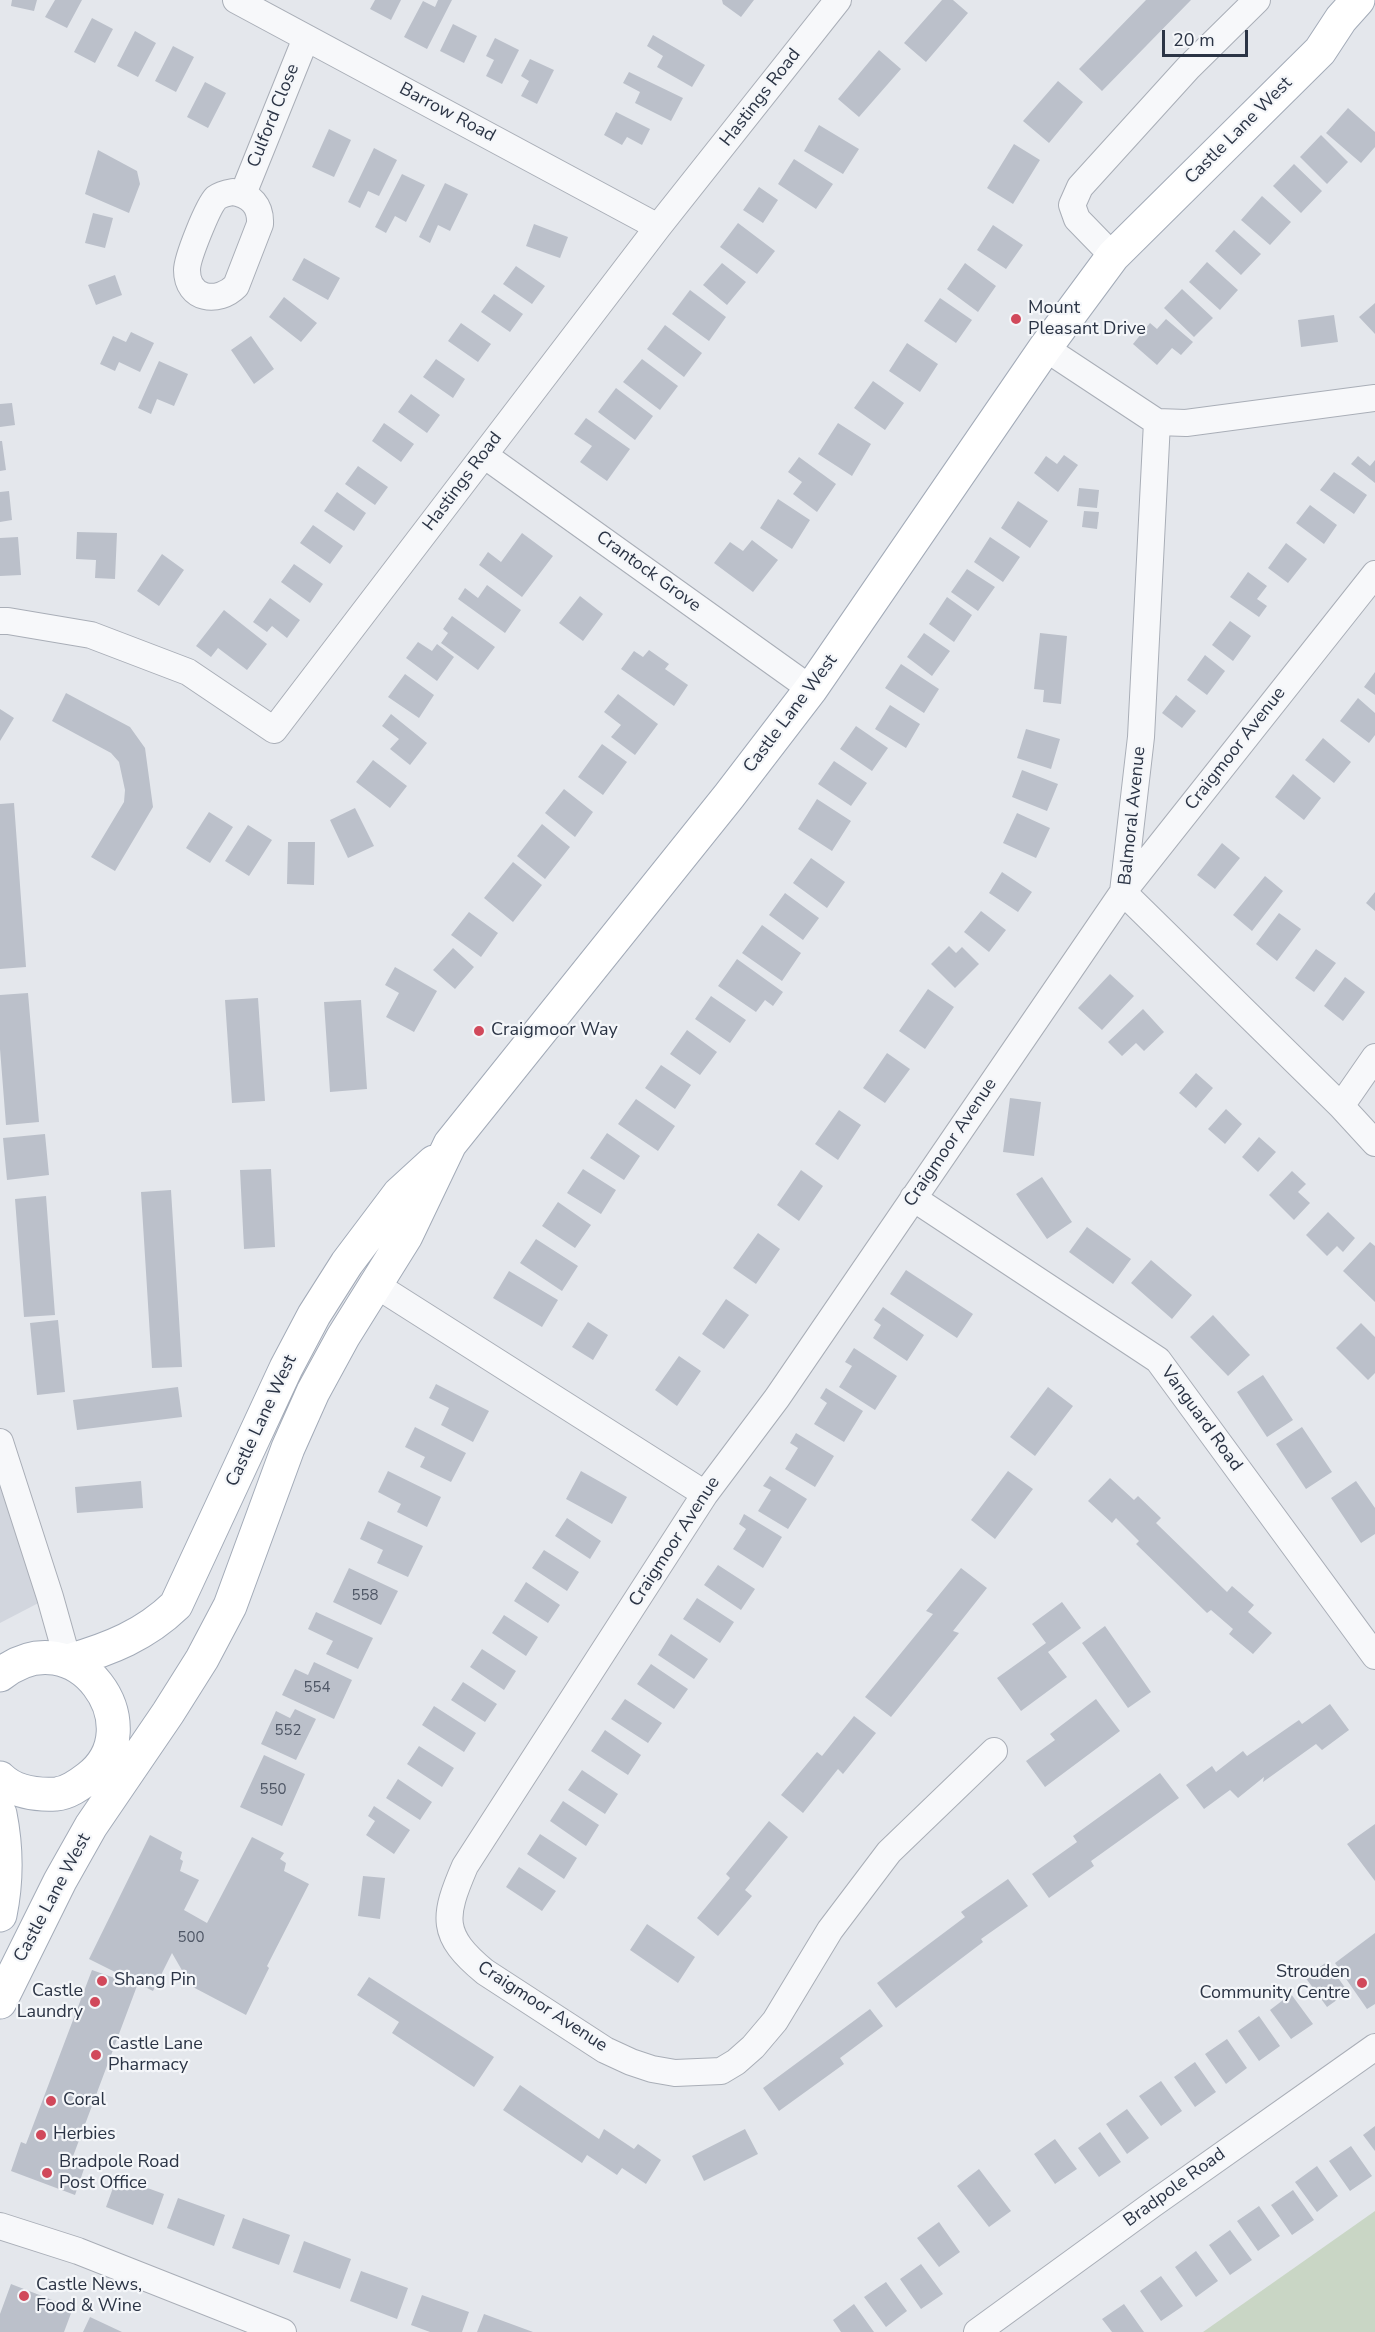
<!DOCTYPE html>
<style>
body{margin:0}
#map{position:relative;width:1375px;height:2332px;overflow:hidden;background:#e4e7ec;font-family:"Nunito Sans",sans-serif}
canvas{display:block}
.scale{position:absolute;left:1162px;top:30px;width:86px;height:27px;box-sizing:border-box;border:3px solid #2b3445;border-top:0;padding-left:8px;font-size:18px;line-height:21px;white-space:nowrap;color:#2b3445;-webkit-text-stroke:4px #f4f6f9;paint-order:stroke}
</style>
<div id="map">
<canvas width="1375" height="2332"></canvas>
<div class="scale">20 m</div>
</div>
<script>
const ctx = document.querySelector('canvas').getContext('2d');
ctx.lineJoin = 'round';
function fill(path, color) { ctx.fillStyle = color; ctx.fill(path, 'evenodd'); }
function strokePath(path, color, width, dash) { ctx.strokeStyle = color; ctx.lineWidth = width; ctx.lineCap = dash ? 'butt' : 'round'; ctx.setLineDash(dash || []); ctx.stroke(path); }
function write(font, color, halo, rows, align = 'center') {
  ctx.font = font + ' "Nunito Sans",sans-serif'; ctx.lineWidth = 4.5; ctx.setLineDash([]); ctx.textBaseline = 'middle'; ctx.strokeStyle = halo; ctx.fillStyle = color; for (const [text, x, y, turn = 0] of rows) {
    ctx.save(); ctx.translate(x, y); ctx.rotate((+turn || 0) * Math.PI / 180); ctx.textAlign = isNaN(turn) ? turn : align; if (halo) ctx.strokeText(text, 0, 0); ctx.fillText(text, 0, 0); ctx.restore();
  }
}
fill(new Path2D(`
 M0 1442 50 1597 0 1623Z`), '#d2d6de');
fill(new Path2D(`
 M1375 2211V2332H1203Z`), '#c9d6c5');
fill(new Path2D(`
 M12 0H37L34 11 11 6Z
 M55 0H82L67 28 45 17Z
 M375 0H401L391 20 370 9Z
 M438 0H452L427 49 404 37 423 1 435 7Z
 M722 0H754L741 17 723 4Z
 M942 0H953L968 13 926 62 904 43Z
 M1146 0H1191L1102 91 1079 69Z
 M92 18 113 29 95 63 74 52Z
 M453 24 477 36 464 63 440 51Z
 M135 31 156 43 138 77 117 66Z
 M653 35 705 65 692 87 657 67 663 56 647 46Z
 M495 38 519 50 502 84 486 76 494 60 486 56Z
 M173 46 194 57 176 92 155 81Z
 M879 50 901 69 859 117 838 99Z
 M530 59 554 70 537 104 521 96 529 81 521 76Z
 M629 72 683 98 671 121 635 103 640 92 623 83Z
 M1058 81 1083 102 1049 143 1023 121Z
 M205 82 226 93 208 128 187 117Z
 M1348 108 1375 132V147L1361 163 1326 133Z
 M616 112 650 129 642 145 627 137 622 145 604 135Z
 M819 125 859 149 843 174 804 151Z
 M329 129 351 140 334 177 312 167Z
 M1321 135 1348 162 1327 184 1300 157Z
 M1014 144 1040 160 1013 204 987 188Z
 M374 148 397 160 379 196 368 191 360 208 348 202Z
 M98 150 137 171 140 184 129 213 85 194Z
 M794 159 833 184 816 209 778 184Z
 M1294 164 1322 191 1301 213 1273 186Z
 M402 174 425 185 406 222 395 216 386 233 375 227Z
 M445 183 468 194 450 231 438 225 430 243 419 237Z
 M759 187 778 200 763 223 743 210Z
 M1262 196 1291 222 1270 245 1241 220Z
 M93 213 113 218 105 248 85 243Z
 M738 223 775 251 757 274 720 247Z
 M534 224 568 237 560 258 526 246Z
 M993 225 1023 245 1006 269 977 250Z
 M1234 230 1261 254 1241 275 1215 251Z
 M304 258 340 278 328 300 292 280Z
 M1207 262 1238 290 1220 310 1189 282Z
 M722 263 746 282 727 305 703 285Z
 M965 263 996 286 978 312 947 289Z
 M516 266 545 286 532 304 503 284Z
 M115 275 122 295 96 305 88 285Z
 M1182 289 1213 318 1194 337 1164 308Z
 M690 290 726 317 709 341 672 314Z
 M494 294 523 314 510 332 481 312Z
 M284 297 317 323 301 342 269 317Z
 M940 298 972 320 956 343 924 321Z
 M1375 303V334L1359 317Z
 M1334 315 1338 342 1301 347 1298 320Z
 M1166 319 1193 342 1181 355 1172 348 1157 365 1133 344 1150 323 1157 329Z
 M461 323 491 344 478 362 448 341Z
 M665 325 702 353 684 377 647 349Z
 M131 332 154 343 140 372 119 362 115 371 100 364 113 336 126 342Z
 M251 336 274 369 254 384 231 350Z
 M907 343 938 364 920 392 889 371Z
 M436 359 465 379 453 398 423 377Z
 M642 359 678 386 660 410 623 382Z
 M159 361 188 374 174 406 157 399 151 414 138 408Z
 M873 381 904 403 885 430 854 408Z
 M616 388 653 416 635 440 598 412Z
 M411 394 440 415 427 433 398 412Z
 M12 403 15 425 0 427V404Z
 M586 418 630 449 607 481 580 462 592 446 574 434Z
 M384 423 414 444 401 462 372 441Z
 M838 423 871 444 852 476 818 454Z
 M0 441H2L6 470 0 471Z
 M1064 455 1078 465 1058 492 1034 473 1046 456 1057 464Z
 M1358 456 1370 466 1375 460V483L1351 464Z
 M799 457 836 484 817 512 793 494 802 482 788 472Z
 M358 466 388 487 375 505 345 484Z
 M1334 472 1367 495 1354 514 1320 490Z
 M1079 488 1099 490 1097 508 1077 506Z
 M9 491 12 520 0 522V492Z
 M337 492 366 513 354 531 324 511Z
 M778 499 810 520 792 549 760 528Z
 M1018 501 1048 521 1030 548 1001 528Z
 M1310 505 1337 525 1324 544 1296 523Z
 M1084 511 1099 512 1097 529 1082 527Z
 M313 525 343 546 330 564 300 543Z
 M77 532 117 533 115 579 95 578 96 560 76 559Z
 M522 533 553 556 522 597 479 565 488 552 501 562Z
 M18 537 21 575 0 576V538Z
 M990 537 1020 557 1003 582 974 562Z
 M752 540 778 560 753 592 714 563 730 542 743 551Z
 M1286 543 1307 559 1288 583 1268 568Z
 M162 554 184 570 159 606 137 591Z
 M294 564 323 584 310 603 281 582Z
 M967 569 995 587 978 611 951 592Z
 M1248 572 1267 586 1257 599 1267 606 1259 617 1230 597Z
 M487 585 521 610 505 633 458 599 465 588 478 598Z
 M580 596 603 614 583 641 559 623Z
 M947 597 972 615 954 642 929 624Z
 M270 598 300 620 287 638 272 626 267 632 253 622Z
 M224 610 267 644 247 670 218 648 211 657 196 646Z
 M452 616 495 647 478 670 441 643 448 633 443 629Z
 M1230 621 1251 636 1233 661 1212 645Z
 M924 633 950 651 932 676 907 657Z
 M1040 633 1067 636 1061 704 1043 702 1044 690 1034 689Z
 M418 642 432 651 437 644 454 657 437 681 406 658Z
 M649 650 669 664 665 669 688 685 674 706 621 669 634 651 643 657Z
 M1205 655 1225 671 1207 695 1187 680Z
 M901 664 939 689 924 713 885 688Z
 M1375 672V695L1364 687Z
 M405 674 434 695 419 718 388 697Z
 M66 693 130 727 145 748 153 807 115 871 91 857 124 802 125 790 119 762 111 753 52 721Z
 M618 694 658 724 635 755 611 737 621 725 604 712Z
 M1176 695 1196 711 1182 728 1162 713Z
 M1358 698 1375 713V735L1369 743 1340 721Z
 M890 705 920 724 906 748 875 729Z
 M0 709 14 718 0 741Z
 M391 714 427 743 410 765 390 749 399 739 382 726Z
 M856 726 888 748 872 771 840 749Z
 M1026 729 1060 739 1051 769 1017 758Z
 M1323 738 1351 762 1334 783 1305 760Z
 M602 744 627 762 603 795 578 777Z
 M373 760 407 786 390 808 356 782Z
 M834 761 867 783 851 806 818 784Z
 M1022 770 1058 784 1047 811 1012 797Z
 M1293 774 1321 798 1304 820 1275 797Z
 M564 789 593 812 575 837 545 813Z
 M817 799 851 821 832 851 798 829Z
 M14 803 26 967 0 969V804Z
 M355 808 374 846 348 858 330 820Z
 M209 812 233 827 210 863 186 848Z
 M1017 813 1050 828 1036 858 1003 843Z
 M542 824 570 847 545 879 517 856Z
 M248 825 272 840 249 876 225 861Z
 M288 842H315L314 885 287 884Z
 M1222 843 1240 858 1215 889 1197 875Z
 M811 858 845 882 827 908 793 883Z
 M513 862 542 885 513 922 484 898Z
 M1002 872 1032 892 1018 912 989 893Z
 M1265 876 1283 891 1252 931 1233 915Z
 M1375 892V911L1366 903Z
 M785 893 819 918 803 940 769 915Z
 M981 911 1006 930 989 952 964 932Z
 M469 912 498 933 481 957 451 935Z
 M1279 913 1301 929 1277 961 1256 944Z
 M762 925 801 953 782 981 742 953Z
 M949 946 956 953 962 947 979 964 955 988 931 964Z
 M453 948 474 967 455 989 433 970Z
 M1316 949 1336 963 1314 992 1295 978Z
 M737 959 783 992 773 1006 765 1000 756 1012 718 986Z
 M395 967 437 991 414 1032 386 1017 399 993 385 985Z
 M1110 974 1134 996 1102 1030 1078 1008Z
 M1345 977 1365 992 1343 1021 1324 1006Z
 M928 989 954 1007 925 1049 899 1031Z
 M28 993 39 1122 6 1125 0 1049V995Z
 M711 996 746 1020 730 1043 695 1019Z
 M258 998 265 1101 232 1103 225 1000Z
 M361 1000 367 1089 330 1092 324 1002Z
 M1143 1009 1164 1032 1144 1051 1136 1043 1122 1056 1108 1042Z
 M687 1030 717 1052 700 1075 670 1054Z
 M887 1053 910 1069 885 1103 863 1088Z
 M661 1065 691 1085 675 1109 645 1088Z
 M1196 1073 1213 1088 1196 1108 1179 1093Z
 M1010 1098 1041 1102 1034 1156 1003 1152Z
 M636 1099 675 1126 658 1151 618 1124Z
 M1226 1109 1242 1124 1225 1144 1208 1129Z
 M839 1110 861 1125 838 1160 815 1144Z
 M607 1133 640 1156 624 1180 590 1158Z
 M45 1134 49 1175 7 1180 3 1138Z
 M1259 1137 1276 1152 1258 1172 1242 1157Z
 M271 1169 275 1247 244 1249 240 1170Z
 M583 1169 616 1190 601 1214 567 1193Z
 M801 1170 823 1186 799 1221 777 1205Z
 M1292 1171 1306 1184 1298 1192 1310 1203 1294 1220 1269 1195Z
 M1042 1177 1072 1222 1047 1239 1016 1194Z
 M171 1190 182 1367 152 1368 141 1192Z
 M46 1196 55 1315 24 1317 15 1199Z
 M558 1202 591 1225 575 1248 542 1226Z
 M1328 1212 1355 1238 1343 1252 1337 1246 1327 1256 1306 1235Z
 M1087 1227 1131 1259 1113 1284 1069 1252Z
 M758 1233 780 1249 756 1284 733 1268Z
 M536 1239 578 1266 562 1291 520 1263Z
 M1370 1242 1375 1246V1302L1343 1271Z
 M1151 1260 1192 1295 1172 1319 1131 1283Z
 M906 1270 973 1314 957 1338 890 1294Z
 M509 1271 558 1300 542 1327 493 1298Z
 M726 1299 749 1315 724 1349 702 1334Z
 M883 1307 924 1335 907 1361 873 1338 881 1325 874 1320Z
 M1213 1315 1250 1355 1228 1376 1190 1337Z
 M58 1320 65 1392 37 1395 30 1323Z
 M588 1322 608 1335 593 1360 572 1347Z
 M1361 1323 1375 1337V1373L1368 1380 1336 1348Z
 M854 1348 897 1376 875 1410 839 1387 852 1366 845 1362Z
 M679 1356 701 1371 677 1406 655 1390Z
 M1263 1375 1293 1420 1267 1437 1237 1392Z
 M436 1384 489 1411 473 1442 441 1425 449 1408 429 1398Z
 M178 1387 182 1417 77 1430 73 1400Z
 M1048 1387 1073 1406 1035 1456 1010 1437Z
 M826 1388 863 1411 844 1442 814 1424 827 1403 820 1398Z
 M415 1427 466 1453 451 1482 420 1467 425 1457 405 1447Z
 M1302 1427 1332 1472 1306 1489 1276 1444Z
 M796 1433 834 1456 815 1487 785 1469 798 1448 790 1443Z
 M388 1471 441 1497 427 1527 397 1512 401 1504 378 1492Z
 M581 1471 627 1497 612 1524 566 1499Z
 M1008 1471 1033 1489 995 1539 971 1520Z
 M770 1476 807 1499 788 1529 758 1511 771 1490 763 1486Z
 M1110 1478 1134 1500 1138 1496 1161 1518 1156 1523 1227 1592 1232 1586 1254 1605 1248 1612 1272 1633 1253 1654 1229 1634 1233 1629 1211 1610 1207 1613 1136 1544 1139 1541 1116 1518 1112 1523 1088 1501Z
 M141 1481 143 1508 77 1513 75 1487Z
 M1356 1481 1375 1508V1534L1361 1543 1331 1498Z
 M744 1514 782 1537 763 1568 733 1549 746 1529 739 1524Z
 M567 1518 601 1541 590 1559 555 1536Z
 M368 1521 423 1546 408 1577 377 1563 383 1550 360 1539Z
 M544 1550 579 1572 567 1591 532 1568Z
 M718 1565 755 1589 741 1610 704 1585Z
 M349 1568 398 1591 381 1625 333 1602Z
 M961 1568 987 1588 953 1631 959 1633 891 1717 865 1697 933 1614 926 1611Z
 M526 1582 560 1605 548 1623 514 1601Z
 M697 1598 734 1622 720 1643 683 1619Z
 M1062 1602 1081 1628 1048 1652 1067 1677 1021 1711 997 1678 1046 1643 1032 1624Z
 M316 1612 373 1638 358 1669 326 1654 333 1641 308 1629Z
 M504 1615 538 1637 526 1656 492 1633Z
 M1105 1626 1151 1692 1128 1708 1082 1643Z
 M671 1634 708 1659 694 1679 658 1655Z
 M482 1649 516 1671 504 1690 470 1667Z
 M314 1662 352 1680 334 1719 282 1695 295 1669 308 1675Z
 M651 1664 688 1689 674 1709 637 1684Z
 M463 1682 497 1704 485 1722 451 1700Z
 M625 1699 662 1723 648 1743 611 1719Z
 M1096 1699 1120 1731 1045 1787 1026 1761 1055 1740 1050 1734Z
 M1330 1704 1349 1730 1322 1750 1316 1744 1263 1782 1264 1777 1238 1798 1230 1790 1204 1809 1186 1785 1212 1766 1216 1772 1243 1751 1247 1756 1299 1720 1302 1724Z
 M434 1706 476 1733 464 1752 422 1725Z
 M295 1709 316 1719 296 1760 261 1744 276 1711 290 1718Z
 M854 1716 876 1733 843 1774 838 1769 803 1813 781 1795 817 1752 822 1756Z
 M605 1730 641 1755 628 1775 591 1751Z
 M419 1746 454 1768 442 1787 407 1764Z
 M264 1755 305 1774 282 1826 240 1807Z
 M582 1770 618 1794 605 1814 568 1790Z
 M1160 1773 1179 1798 1091 1861 1094 1866 1049 1898 1032 1874 1077 1842 1073 1836Z
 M398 1779 432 1802 420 1820 386 1798Z
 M563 1801 599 1825 586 1846 550 1821Z
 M374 1806 410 1830 394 1854 366 1835 375 1821 368 1816Z
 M769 1821 788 1837 745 1890 752 1896 718 1936 697 1918 730 1878 726 1874Z
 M1375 1824V1881L1347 1844Z
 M540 1834 577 1858 564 1879 527 1854Z
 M150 1835 182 1852 180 1859 183 1861 180 1871 199 1880 184 1910 207 1923 252 1837 284 1853 280 1859 286 1863 284 1871 309 1884 267 1966 269 1968 246 2015 191 1986 172 1953 153 1991 89 1959Z
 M519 1867 556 1891 542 1911 506 1887Z
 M363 1876 385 1878 380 1919 358 1916Z
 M1008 1879 1028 1906 981 1939 983 1942 896 2008 877 1983 965 1917 961 1912Z
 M647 1924 695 1957 678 1983 630 1950Z
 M1375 1933V2004L1367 2009 1335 1963Z
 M1327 1962 1348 1992 1327 2007 1305 1977Z
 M92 1970 137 1986 72 2159 85 2166 75 2195 11 2171 21 2142 26 2144Z
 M369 1977 494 2057 474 2087 392 2033 399 2022 357 1995Z
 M1291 1994 1313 2024 1291 2039 1270 2010Z
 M870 2009 883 2026 840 2058 844 2064 779 2111 763 2088Z
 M1259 2016 1280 2046 1259 2061 1238 2031Z
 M1227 2039 1247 2068 1226 2084 1205 2054Z
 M1195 2062 1216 2092 1195 2107 1174 2077Z
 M1161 2081 1182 2111 1161 2126 1139 2096Z
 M520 2085 599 2139 604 2129 634 2149 638 2144 661 2160 646 2184 622 2168 617 2175 587 2155 582 2163 503 2110Z
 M1127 2109 1149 2138 1127 2154 1106 2124Z
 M1375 2126V2151L1363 2135Z
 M745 2129 758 2154 704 2181 692 2156Z
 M1100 2132 1121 2162 1099 2177 1078 2148Z
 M1055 2139 1077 2169 1055 2184 1034 2154Z
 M1351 2146 1372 2176 1350 2191 1329 2161Z
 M1317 2166 1338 2196 1317 2212 1295 2182Z
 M979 2169 1011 2211 989 2227 957 2186Z
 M117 2177 164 2194 153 2225 106 2207Z
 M1293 2190 1314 2220 1292 2235 1271 2205Z
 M178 2198 225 2215 214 2246 167 2228Z
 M1259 2206 1280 2236 1258 2251 1237 2221Z
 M243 2218 290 2235 279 2265 232 2248Z
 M939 2222 960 2252 939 2267 917 2238Z
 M1230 2230 1252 2260 1230 2275 1209 2245Z
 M304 2241 351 2259 340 2289 293 2272Z
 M1196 2251 1218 2281 1196 2297 1175 2267Z
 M921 2264 943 2294 921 2309 900 2279Z
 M361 2271 408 2288 397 2319 350 2301Z
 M1161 2276 1183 2306 1161 2321 1140 2291Z
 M886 2282 907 2311 886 2327 864 2297Z
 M11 2284 73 2308 64 2332H0V2314Z
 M422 2295 469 2312 462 2332H430L411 2325Z
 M854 2304 874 2332H841L833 2320Z
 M1124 2304 1144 2332H1112L1102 2319Z
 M484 2314 533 2332H477Z
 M90 2317 122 2332H83Z`), '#bbc0ca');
const minor = new Path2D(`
 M236 0 658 227
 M233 192C251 195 261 206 260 224L236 286C218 304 187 300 187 270 187 258 208 206 216 198 221 194 227 193 233 192Z
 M243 194 306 38
 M1113 256 1077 219 1072 205 1080 187 1188 68 1257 0
 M1045 348 1157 422 1186 423 1375 398
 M1157 422 1141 737 1123 892 1341 1106 1375 1143
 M484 455 811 689
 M0 621H8L91 635 188 672 274 730 658 227 838 0
 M1341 1106 1375 1057
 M913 1198 1158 1360 1375 1656
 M376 1285 705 1494
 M0 1442 50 1597 68 1661
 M994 1751 889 1852 830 1930 775 2021 753 2047 736 2062 721 2071 675 2073 652 2069 631 2062 605 2050 485 1972C440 1935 443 1917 465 1866L705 1494 777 1398 1123 892 1375 574
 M0 2226 78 2251 283 2332
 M977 2332 1153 2204 1375 2047`);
const primary = new Path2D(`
 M68 1661C110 1649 145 1635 176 1605L286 1368 314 1315 347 1263 399 1194 434 1162
 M0 1675C76 1614 155 1728 88 1778 79 1785 68 1793 56 1794 36 1795 14 1792 0 1778
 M0 1814C7 1849 7 1881 0 1915
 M0 2002 60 1881 91 1826 168 1713 202 1659 230 1606 288 1448 313 1392 343 1337 406 1236 450 1144 729 796 811 689 1045 348 1113 256 1320 51 1341 19 1358 0`);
strokePath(minor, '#a9aeb7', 28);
strokePath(primary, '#a3abb8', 35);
strokePath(minor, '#f7f8fa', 26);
strokePath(primary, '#fff', 33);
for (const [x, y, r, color] of [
 [1016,319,6,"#d1495b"],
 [479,1031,6,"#d1495b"],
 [102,1981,6,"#d1495b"],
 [1362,1983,6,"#d1495b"],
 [95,2002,6,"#d1495b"],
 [96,2055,6,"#d1495b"],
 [51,2101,6,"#d1495b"],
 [41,2135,6,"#d1495b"],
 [47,2173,6,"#d1495b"],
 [24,2296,6,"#d1495b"]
]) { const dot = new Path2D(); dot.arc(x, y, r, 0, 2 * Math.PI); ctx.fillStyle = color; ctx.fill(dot); strokePath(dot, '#f4f6f9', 2); }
write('15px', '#4f5766', null, [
 ["558",365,1596],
 ["554",317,1688],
 ["552",288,1731],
 ["550",273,1790],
 ["500",191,1938]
]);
write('18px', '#2b3445', '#f4f6f9', [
 ["Hastings Road",761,98,-52],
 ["Barrow Road",447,113,28],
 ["Culford Close",274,116,-68],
 ["Castle Lane West",1239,131,-45],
 ["Hastings Road",463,482,-53],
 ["Crantock Grove",648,572,36],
 ["Castle Lane West",791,714,-53],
 ["Craigmoor Avenue",1236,749,-52],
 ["Balmoral Avenue",1133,816,-84],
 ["Craigmoor Avenue",951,1143,-56],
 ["Vanguard Road",1201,1419,54],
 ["Castle Lane West",262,1421,-65],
 ["Craigmoor Avenue",675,1542,-57],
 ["Castle Lane West",53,1898,-62],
 ["Craigmoor Avenue",542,2007,33],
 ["Bradpole Road",1175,2188,-36]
]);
write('18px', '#2b3445', '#f4f6f9', [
 ["Mount",1028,309],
 ["Pleasant Drive",1028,330],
 ["Craigmoor Way",491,1031],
 ["Strouden",1350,1973,"right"],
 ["Community Centre",1350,1994,"right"],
 ["Shang Pin",114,1981],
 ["Castle",83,1992,"right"],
 ["Laundry",83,2013,"right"],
 ["Castle Lane",108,2045],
 ["Pharmacy",108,2066],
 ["Coral",63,2101],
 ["Herbies",53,2135],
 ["Bradpole Road",59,2163],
 ["Post Office",59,2184],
 ["Castle News,",36,2286],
 ["Food & Wine",36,2307]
], 'left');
</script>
